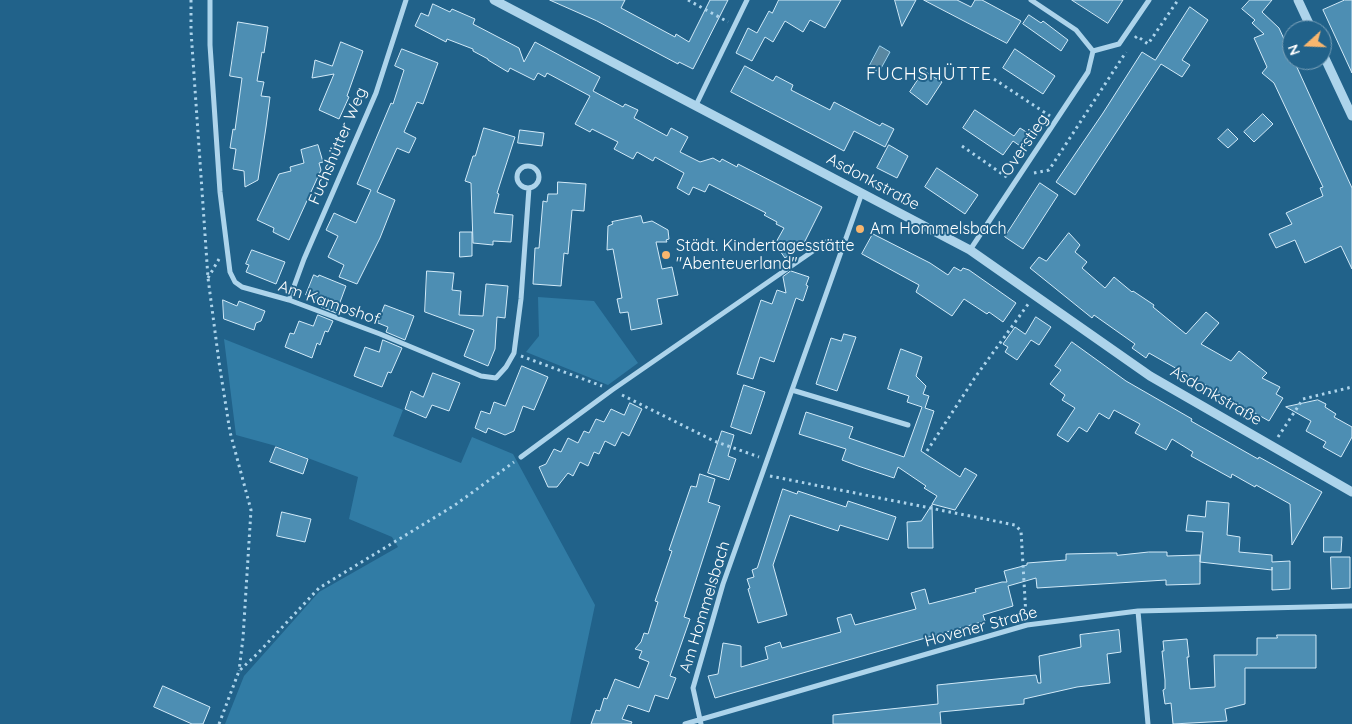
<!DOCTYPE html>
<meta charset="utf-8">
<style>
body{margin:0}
#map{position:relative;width:1352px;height:724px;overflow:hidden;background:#21628a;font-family:Quicksand,sans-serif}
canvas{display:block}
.north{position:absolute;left:1282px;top:20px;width:50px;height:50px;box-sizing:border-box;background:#21628a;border:1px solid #7aa1b9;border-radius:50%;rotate:250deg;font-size:14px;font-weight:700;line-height:20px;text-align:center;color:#fff}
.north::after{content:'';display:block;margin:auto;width:18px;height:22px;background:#f8b66e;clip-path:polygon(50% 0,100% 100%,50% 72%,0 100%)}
</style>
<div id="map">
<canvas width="1352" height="724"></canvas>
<div class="north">N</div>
</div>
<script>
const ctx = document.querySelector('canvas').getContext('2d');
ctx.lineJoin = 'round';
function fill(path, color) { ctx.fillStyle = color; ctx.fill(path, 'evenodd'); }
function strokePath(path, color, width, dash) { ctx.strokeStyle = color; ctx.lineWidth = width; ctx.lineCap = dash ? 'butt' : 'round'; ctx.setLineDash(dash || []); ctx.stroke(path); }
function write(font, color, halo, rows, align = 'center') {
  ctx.font = font + ' Quicksand,sans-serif'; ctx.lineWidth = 4; ctx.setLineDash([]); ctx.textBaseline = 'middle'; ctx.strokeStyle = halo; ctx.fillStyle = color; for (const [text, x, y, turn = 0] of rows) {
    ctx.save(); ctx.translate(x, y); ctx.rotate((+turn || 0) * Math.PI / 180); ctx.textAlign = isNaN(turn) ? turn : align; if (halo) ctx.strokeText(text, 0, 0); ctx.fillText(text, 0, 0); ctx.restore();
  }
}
fill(new Path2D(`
 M538 297 594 301 638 363 608 385 526 352 539 336Z
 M224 339 403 410 393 436 461 463 472 437 513 454 595 605 570 724H225L244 676 319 592 398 547 392 537 349 519 358 477 276 446 236 435Z`), '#317ca5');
const water = new Path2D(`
 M880 46 890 52 879 72 869 67Z`);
fill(water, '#5987a1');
strokePath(water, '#a1d2ec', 1);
const building = new Path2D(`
 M550 0H625L621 8 675 37 676 34 689 42 710 0H728L693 69 679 62 678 64 597 21Z
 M779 0H841L825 28 810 20 803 32 785 21 773 42 765 37 752 61 736 53 748 28 757 33 769 11 772 13Z
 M895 0H916L902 26Z
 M924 0H957L971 7 975 0H982L1021 21 1007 43Z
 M1072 0H1123L1108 23Z
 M1250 0H1272L1262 12 1279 28 1352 188V269L1341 246 1305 263 1295 240 1276 248 1269 234 1292 224 1286 213 1323 196 1320 188 1323 187 1274 83 1262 73 1267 67 1254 38 1264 34 1252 23 1255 20 1242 9Z
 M1345 0H1352V73L1323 10Z
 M433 4 450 12 452 9 475 19 473 24 519 48 524 62 535 42 600 77 593 91 623 107 625 104 638 110 634 118 667 136 671 128 688 137 680 152 700 162 713 158 720 162 722 159 737 167 738 164 822 207 803 245 785 258 775 244 784 228 776 224 777 222 764 215 766 213 709 184 705 192 693 187 689 195 677 188 684 173 655 157 653 161 637 152 633 159 614 149 618 142 592 129 590 132 575 124 590 96 547 73 545 77 538 73 534 80 510 68 508 72 488 60V59L473 51V49L447 39 446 42 415 26 421 13 428 16Z
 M1190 7 1208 20 1182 60 1190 65 1182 77 1161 64 1075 195 1056 182 1103 113 1142 52 1155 60Z
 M1029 15 1041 23 1043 21 1068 40 1061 51 1023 24Z
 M238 22 268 27 264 53 262 52 257 81 264 82 261 96 270 97 266 127 258 180 245 187 244 171 233 169 236 149 230 148 233 129 235 130 242 78 230 76Z
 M341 42 363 51 347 96 349 97 339 119 319 110 334 74 312 78 315 60 332 66Z
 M402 49 438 63 423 104 417 102 404 132 416 138 409 153 397 148 377 192 395 200 380 238 357 284 339 277 344 265 328 257 338 236 326 230 334 213 356 223 371 190 357 184 391 103 393 104 404 70 395 66Z
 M1015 49 1055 76 1043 94 1003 68Z
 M745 66 773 81 776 76 793 85 791 90 830 110 834 102 880 126 882 123 894 129 885 147 854 131 844 151 731 92Z
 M924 71 942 82 927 105 910 92Z
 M975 110 1014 136 1020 128 1031 135 1023 148 1013 141 1003 155 963 128Z
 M1263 114 1273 124 1254 142 1244 132Z
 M484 128 515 137 497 193 499 194 494 213 513 215 511 242 493 241V245L473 243 471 183 465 181 473 156H475Z
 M1228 129 1238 139 1228 148 1218 139Z
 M520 130 544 133 542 146 518 143Z
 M318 145 323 162 319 163 321 170 289 240 273 232 274 228 257 220 279 174 291 171 290 167 304 163 301 150Z
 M889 145 908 156 897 178 877 168Z
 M937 168 978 195 965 214 925 187Z
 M558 182 586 184 584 211 572 210 568 254 564 253 561 286 533 284 535 248H539L543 201 547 202 548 194H557Z
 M1040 183 1058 195 1023 249 1005 237Z
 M641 216 643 223 652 221 668 230 669 239 666 240 667 242H656L662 269 672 267 678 295 657 299 662 324 631 330 628 312 620 313 617 299 622 298 613 249 607 250 608 226 613 224 612 222Z
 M460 232H472V256L460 257Z
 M1069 233 1080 245 1075 252 1087 262 1082 268 1105 288 1114 277 1132 292 1133 291 1154 305 1153 307 1186 334 1206 312 1219 323 1201 344 1231 361 1239 351 1267 373 1262 378 1280 387 1276 394 1283 398 1269 421 1149 353 1146 358 1132 348 1135 344 1094 315 1092 318 1030 268 1039 257 1046 261Z
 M873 234 930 263 948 275 954 267 961 271 963 268 969 270 1016 303 1003 322 989 312 987 314 964 299 952 316 916 292 919 285 862 254Z
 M252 250 285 262 276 284 246 272 249 265 246 264Z
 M427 271 454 273 452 290 461 291 459 315 483 316 486 284 508 286 505 318 497 317 495 349 488 366 464 356 474 330 425 312Z
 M791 271 809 277 806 285 808 286 803 301 796 298 774 362 760 357 753 379 737 374 761 300 772 304 777 290 786 293 783 277Z
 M314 275 318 277 319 275 346 286 336 313 321 307 323 302 306 295Z
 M223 300 237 306 239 301 265 311 261 321 256 323 254 330 224 319Z
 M385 305 414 316 405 340 386 332 388 327 378 323Z
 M318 315 333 321 328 332 325 331 320 345 317 343 312 358 285 347 290 333 294 334 299 321 313 326Z
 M1036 317 1051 327 1039 345 1031 340 1017 360 1005 352 1008 347 1003 344 1015 327 1025 334Z
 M844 334 856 337 837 391 816 384 831 338 841 341Z
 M383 340 402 348 391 373 388 372 382 387 354 376 365 347 379 352Z
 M1072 342 1126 381 1192 419 1191 421 1258 459 1259 457 1322 492 1292 545 1290 504 1256 485 1255 487 1232 474 1231 478 1191 456 1193 452 1172 439 1166 450 1135 433 1140 424 1114 410 1109 419 1099 413 1087 432 1079 427 1068 442 1057 435 1075 408 1062 400 1065 395 1050 384 1061 370 1055 366Z
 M901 349 922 357 916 376 926 386 923 394 929 396 925 408 934 411 921 451 960 477 965 468 977 475 955 510 932 504 937 496 924 488 926 486 898 467 894 478 858 466 842 460 846 449 799 434 806 412 853 427 849 438 904 457 922 407 907 402 909 396 888 389Z
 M522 366 548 377 534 410 523 406 514 431 505 435 488 428 486 433 475 428 481 411 490 414 494 402 505 406Z
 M433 373 460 383 449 411 432 405 426 418 405 409 411 391 423 397Z
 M744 385 765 392 751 434 731 427Z
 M1318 400 1326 404 1325 407 1336 414 1334 417 1352 427V437L1341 457 1323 447 1326 442 1306 431 1311 421 1286 407Z
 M630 403 642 409 629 436 622 432 615 446 605 441 599 454 594 452 588 466 580 462 573 476 568 473 557 487H548L539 467 546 464 554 449 561 452 568 438 578 443 584 431 589 433 596 419 604 422 611 409 624 415Z
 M722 431 734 435 728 456 736 459 729 480 708 473Z
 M276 447 308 459 303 474 270 462Z
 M700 474 715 479 708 502 720 506 684 617 690 619 670 676 676 678 668 699 655 695 649 712 628 705 622 719 632 722 631 724H591L596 710 600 711 604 698 607 699 615 679 639 688 649 662 639 658 642 651 635 649 641 642 644 633 648 634 658 602 655 601 672 551 669 550 691 486 696 487Z
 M783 489 797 494 798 491 846 507 848 501 896 517 888 540 840 525 838 531 790 515 773 565 787 615 758 623 748 589 750 588 747 579 754 577 752 570 757 568Z
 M1207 501 1229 503 1227 535 1240 537 1239 552 1272 555V562L1290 561V589L1272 590V567V570L1200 562 1203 532 1186 531 1188 515 1205 517Z
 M932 505 933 548H908L907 522 921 521Z
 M282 512 311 519 305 542 277 536Z
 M1324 537H1342L1341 552H1324Z
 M1149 552H1167V556L1200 555V584L1166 585V580L1037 588 1036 578 1008 586 1013 606 983 615 985 621 715 698 708 676 718 674 723 643 741 646V667L768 659 765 647 780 642 782 648 841 632 837 618 851 614 855 625 916 609 911 593 925 589 929 604 976 592 975 589 1002 582H1007L1004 571 1027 565V563L1066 560V554L1110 553H1117V555Z
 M1331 557H1350V588L1332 589Z
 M1119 630 1121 652 1107 654 1110 683 1077 687 1024 699V704L940 712 941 724H833V715L938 704 937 685 1036 675 1038 683H1041L1039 656 1081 647 1080 635Z
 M1277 635H1316V668H1245V704L1225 709 1227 721 1173 724 1171 703 1165 704 1163 690 1165 689V680L1162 651H1164L1163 641 1187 639 1189 657H1187L1190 689 1215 687 1214 655H1257V638H1277Z
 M163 686 210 707 203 724H192L154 707Z`);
fill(building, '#4d8eb3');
strokePath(building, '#d2eaf8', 1);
strokePath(new Path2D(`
 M191 0V31L208 278 219 362 230 432 251 510 243 638 239 671
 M688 0 728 22
 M1135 38 1137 36 1148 44 1178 0
 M994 79 1050 116
 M962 146 1008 178
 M1034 173 1049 170 1126 52
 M208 278 219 259
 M521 356 602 386
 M622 395 714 441 759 457
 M1278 437 1303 399 1352 387
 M927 451 976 376 1029 303
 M770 476 1015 525 1021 531 1026 616
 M219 724 239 671 258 653 319 588 455 505 514 462`), '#add4eb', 3, [2.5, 4]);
strokePath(new Path2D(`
 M210 0V45L220 192 230 272 235 282 242 287 289 300 380 334 481 376 496 378 506 367 514 353 521 299 529 188
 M1093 51 1119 44 1149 0
 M696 105 747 0
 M517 177a11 11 0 1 1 22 0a11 11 0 1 1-22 0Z
 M970 250 1088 72 1093 51 1076 30 1031 0
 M289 300 304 259 376 93 406 0
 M792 390 908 425
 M521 457 612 390 826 242 842 246
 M1138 611 1148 724
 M685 724 1027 625 1138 611 1352 606
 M701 724 693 688 723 584 862 193`), '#add4eb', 5);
strokePath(new Path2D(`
 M494 0 970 250 1150 376 1352 492
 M1298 0 1312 30
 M1322 52 1352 116`), '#add4eb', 9);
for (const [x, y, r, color] of [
 [860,229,5,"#f8b66e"],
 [666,255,5,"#f8b66e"]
]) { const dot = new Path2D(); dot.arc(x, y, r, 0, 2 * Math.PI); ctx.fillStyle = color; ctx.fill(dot); strokePath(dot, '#21628a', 2); }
write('16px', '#fff', '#21628a', [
 ["Overstieg",1025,145,-56],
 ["Fuchshütter Weg",338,146,-67],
 ["Asdonkstraße",873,182,28],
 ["Am Kampshof",329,303,19],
 ["Asdonkstraße",1216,396,30],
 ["Am Hommelsbach",705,607,-73],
 ["Hovener Straße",981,627,-15]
]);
write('16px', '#fff', '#21628a', [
 ["Am Hommelsbach",870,229],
 ["Städt. Kindertagesstätte",676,246],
 ["\"Abenteuerland\"",676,264]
], 'left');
ctx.letterSpacing = '1px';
write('18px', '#fff', '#21628a', [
 ["FUCHSHÜTTE",929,75]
]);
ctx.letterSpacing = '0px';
</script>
